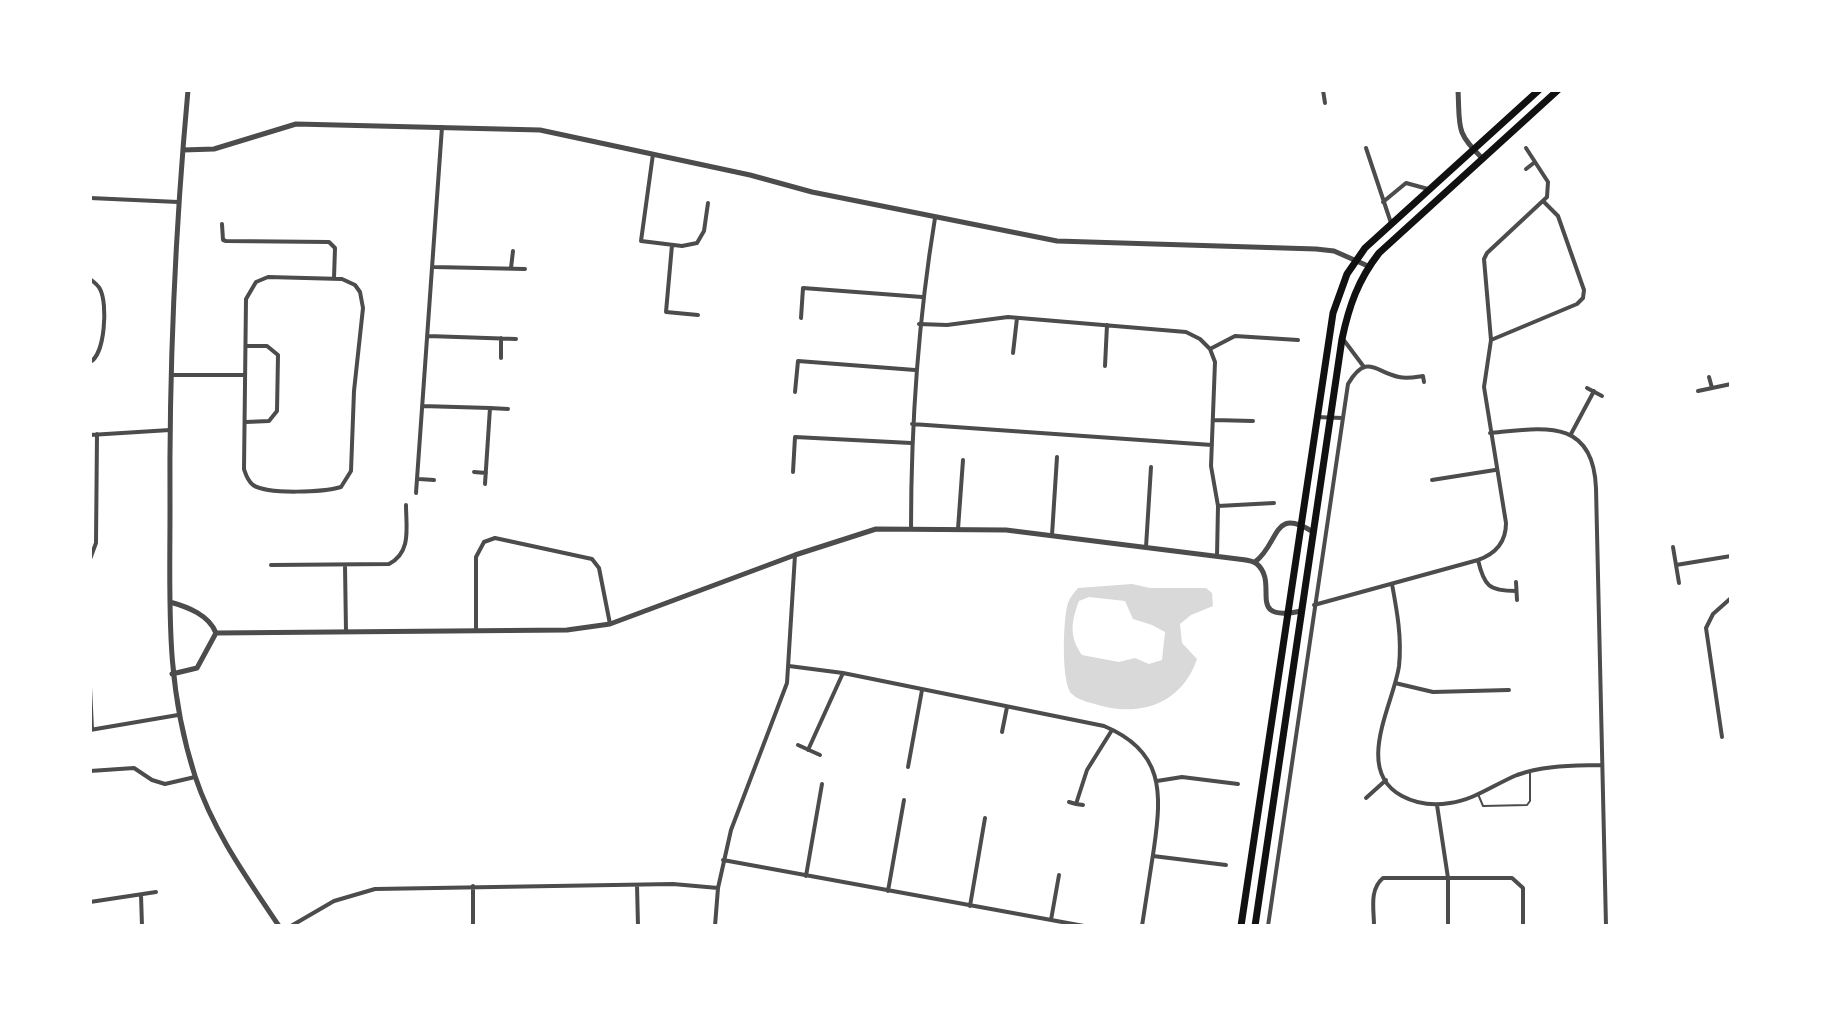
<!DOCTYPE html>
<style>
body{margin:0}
#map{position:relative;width:1821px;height:1016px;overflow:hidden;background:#fff;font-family:"PT Serif",serif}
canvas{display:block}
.frame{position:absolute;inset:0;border:92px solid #fff;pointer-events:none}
</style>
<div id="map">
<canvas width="1821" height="1016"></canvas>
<div class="frame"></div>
</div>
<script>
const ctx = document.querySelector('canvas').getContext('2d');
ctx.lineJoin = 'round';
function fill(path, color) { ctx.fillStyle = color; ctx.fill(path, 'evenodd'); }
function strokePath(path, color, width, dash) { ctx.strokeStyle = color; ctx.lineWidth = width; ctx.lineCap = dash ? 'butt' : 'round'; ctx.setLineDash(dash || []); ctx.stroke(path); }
fill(new Path2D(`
 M1132 584 1150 588H1206L1212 593 1213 606 1191 615 1180 624 1182 643 1197 659C1183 701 1144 717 1102 706 1092 703 1079 701 1072 694 1061 684 1063 618 1068 603 1070 597 1074 593 1078 588ZM1089 597 1125 601 1133 619 1152 625 1165 632 1162 660 1149 664 1135 658 1119 662 1082 655C1069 637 1071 622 1079 601Z`), '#d9d9d9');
strokePath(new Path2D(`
 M1478 794 1483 806 1527 805 1530 801V771`), '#4c4c4c', 2);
strokePath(new Path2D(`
 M1323 90 1325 103
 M1366 148 1391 223
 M653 154 641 241 682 246 697 243 704 231 708 203
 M1526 169 1535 162
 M90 198 178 202
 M1383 202 1406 183 1428 189
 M222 224 223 240 226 241 329 242 335 248 334 278
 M672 245 666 312 698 315
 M434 267 525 269
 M511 268 513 251
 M268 277 342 279 355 285 360 292 363 308 354 391 351 471 341 487C324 492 268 495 253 485 247 480 246 475 244 469L246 299 256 282Z
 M90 279C94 282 98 285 100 289 108 304 105 355 90 362
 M801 318 803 288 922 297
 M919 324 947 325 1008 317 1186 332 1200 339 1210 349 1215 362 1211 466 1218 506 1217 556
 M428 336 516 339
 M501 338V358
 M1343 339 1364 367
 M1491 340 1577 304 1583 298 1584 290 1558 216 1543 201
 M1210 349 1235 336 1298 340
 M1013 353 1017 318
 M1105 366 1107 325
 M172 375H245
 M1709 377 1712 388
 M1587 388 1602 396
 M1698 391 1731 384
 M795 392 798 361 915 370
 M422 406 490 408 485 484
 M490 408 508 409
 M1316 417 1342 418
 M1214 420 1253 421
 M246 422 269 421 277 411 278 355 267 346H247
 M912 424 1212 445
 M1490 433C1543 428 1593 417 1596 488L1606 926
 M1571 434 1594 391
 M90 435 170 430
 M474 472 486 473
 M793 472 795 437 911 443
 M419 479 434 480
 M1432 480 1495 470
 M416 493 442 127
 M1218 506 1274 503
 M911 529C911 424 918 322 935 218
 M958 529 963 460
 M1052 535 1057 457
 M1146 547 1151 467
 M1673 547 1679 583
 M90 559 96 543 97 434
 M1478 560C1484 586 1489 591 1516 591
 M271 565 389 564C412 552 406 527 406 505
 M345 565 346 632
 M1676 565 1731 556
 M1516 582 1517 600
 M1392 584C1397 611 1402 638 1399 666 1394 703 1353 770 1402 796 1417 804 1433 806 1450 803 1474 800 1495 784 1517 775 1544 765 1574 766 1602 765
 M1314 605 1478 560C1495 554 1506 543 1506 523L1484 387 1491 340 1484 259 1487 253 1547 197 1548 182 1526 148
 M476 631V557L484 542 495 538 592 559 599 568 610 624
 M789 666 843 673 1104 726C1164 751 1162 792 1154 848 1150 874 1146 900 1142 926
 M1395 683 1433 692 1509 690
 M90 687 92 729
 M90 730 178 715
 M1002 732 1007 707
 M1722 737 1706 628 1713 614 1731 598
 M798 745 820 755
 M808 750 843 673
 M908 767 922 690
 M90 771 134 768 152 780 165 784 195 777
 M1157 781 1182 777 1238 784
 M1366 798 1386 780
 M1069 802 1076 804 1087 770 1112 730
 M1076 804 1083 805
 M1437 805 1448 878V926
 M1153 856 1226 865
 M723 860 1084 926
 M806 876 822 784
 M637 885 638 926
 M473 886V926
 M888 891 904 800
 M141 895 142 926
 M90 902 156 892
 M970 906 985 818
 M1051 920 1059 875
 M291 926 334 901 375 889 673 884 718 888
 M715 926 718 888 731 830 787 683 795 555
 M1268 926 1348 384C1367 352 1376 373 1399 377 1407 379 1416 377 1423 376L1424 382
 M1374 926C1374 909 1369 890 1383 878H1512L1523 888V926`), '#4c4c4c', 4);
strokePath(new Path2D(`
 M188 90C175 231 169 370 170 511 170 606 165 683 195 776 213 831 247 878 279 926
 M1458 90C1460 127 1455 132 1482 158
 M183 150 214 149 296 124 540 130 750 175 812 192 1057 241 1316 249 1334 251 1368 266
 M1255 562C1280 543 1272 506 1313 532
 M170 602C188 607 209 615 216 633
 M216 633 567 630 610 624 795 555 876 529 1006 530 1238 559C1244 560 1252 560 1257 564 1280 584 1244 623 1301 611
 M172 674 197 668 216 633`), '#4c4c4c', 5);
strokePath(new Path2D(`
 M1241 926 1333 313 1347 274 1365 248 1539 90
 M1255 926 1342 339C1349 306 1358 280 1379 253L1558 90`), '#111', 7);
</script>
